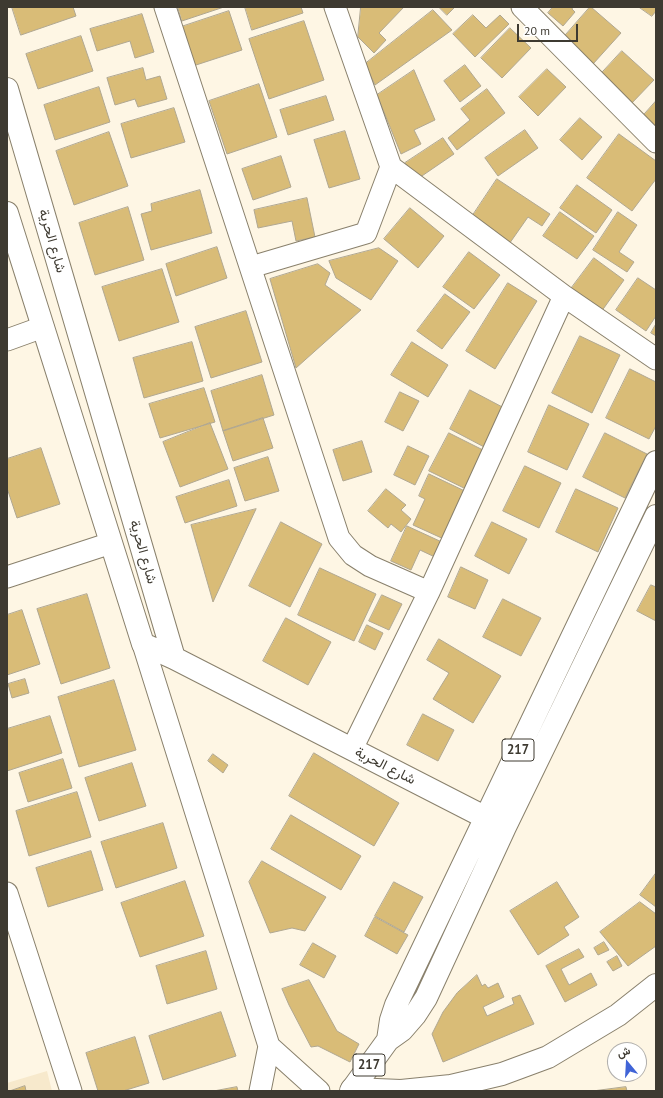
<!DOCTYPE html>
<meta charset="utf-8">
<style>
body{margin:0}
#map{position:relative;width:663px;height:1098px;overflow:hidden;background:#fef6e4;font-family:"PT Sans",Vazirmatn,sans-serif}
canvas{display:block}
.frame{position:absolute;inset:0;border:8px solid #3e3a31;pointer-events:none}
.north{position:absolute;left:607px;top:1042px;width:40px;height:40px;box-sizing:border-box;background:#fff;border:1px solid #b2b0ad;border-radius:50%;rotate:342deg;font-size:11px;font-weight:700;line-height:16px;text-align:center;color:#3e3a31}
.north::after{content:'';display:block;margin:auto;width:14px;height:18px;background:#4064d7;clip-path:polygon(50% 0,100% 100%,50% 72%,0 100%)}
.scale{position:absolute;left:517px;top:24px;width:61px;height:18px;box-sizing:border-box;border:2px solid #3e3a31;border-top:0;padding-left:5px;font-size:12px;line-height:14px;white-space:nowrap;color:#3e3a31;-webkit-text-stroke:3px #fff;paint-order:stroke}
</style>
<div id="map">
<canvas width="663" height="1098"></canvas>
<div class="frame"></div>
<div class="north">ش</div>
<div class="scale">20 m</div>
</div>
<script>
const ctx = document.querySelector('canvas').getContext('2d');
ctx.lineJoin = 'round';
function fill(path, color) { ctx.fillStyle = color; ctx.fill(path, 'evenodd'); }
function strokePath(path, color, width, dash) { ctx.strokeStyle = color; ctx.lineWidth = width; ctx.lineCap = dash ? 'butt' : 'round'; ctx.setLineDash(dash || []); ctx.stroke(path); }
function write(font, color, halo, rows, align = 'center') {
  ctx.font = font + ' "PT Sans",Vazirmatn,sans-serif'; ctx.lineWidth = 3.5; ctx.setLineDash([]); ctx.textBaseline = 'middle'; ctx.strokeStyle = halo; ctx.fillStyle = color; for (const [text, x, y, turn = 0] of rows) {
    ctx.save(); ctx.translate(x, y); ctx.rotate((+turn || 0) * Math.PI / 180); ctx.textAlign = isNaN(turn) ? turn : align; if (halo) ctx.strokeText(text, 0, 0); ctx.fillText(text, 0, 0); ctx.restore();
  }
}
fill(new Path2D(`
 M47 1071 52 1091H7V1083Z`), '#f7e9cc');
const building = new Path2D(`
 M12 7H73L76 16 21 35Z
 M178 7H224L182 21Z
 M245 7H301L303 13 252 30Z
 M361 7H404L379 33 386 40 374 53 358 37Z
 M439 7H455L447 15Z
 M553 7H573L572 9 575 12 563 26 548 13Z
 M590 7H591L621 33 593 64 563 38Z
 M639 7H656V11L652 16Z
 M433 10 452 30 375 85 365 64Z
 M229 11 242 50 193 66 181 27Z
 M142 14 154 52 135 58 130 41 97 51 90 29Z
 M473 15 486 28 500 15 509 24 475 57 453 34Z
 M304 21 324 80 269 99 249 39Z
 M510 28 531 48 502 78 481 58Z
 M81 36 93 71 38 89 26 54Z
 M622 51 654 80 630 105 599 76Z
 M465 65 481 86 460 102 444 81Z
 M143 68 146 80 160 76 167 99 138 107 135 99 115 105 107 78Z
 M547 69 566 87 538 116 519 97Z
 M414 70 435 120 414 130 421 144 401 154 377 95Z
 M259 84 277 137 227 154 209 101Z
 M99 87 110 122 55 140 44 105Z
 M487 89 505 113 457 150 448 138 470 120 461 109Z
 M326 96 334 120 288 135 280 110Z
 M656 101V130L642 117Z
 M174 108 185 142 131 158 121 124Z
 M580 118 602 137 582 160 560 140Z
 M525 130 538 148 498 176 485 158Z
 M345 131 360 179 329 188 314 140Z
 M109 132 128 186 74 205 56 151Z
 M619 134 656 161V179L632 211 587 178Z
 M443 138 454 154 416 180 405 163Z
 M281 156 291 187 253 200 242 169Z
 M497 179 550 214 542 226 528 217 507 247 469 221Z
 M577 185 612 210 596 233 560 208Z
 M200 190 212 233 151 250 141 214 152 211 151 204Z
 M307 198 315 237 296 241 292 221 258 228 254 210Z
 M128 207 144 260 95 275 79 223Z
 M410 208 444 236 418 268 384 239Z
 M560 212 594 236 577 259 543 236Z
 M618 212 637 225 619 252 634 262 627 272 593 250Z
 M217 247 227 278 176 296 166 264Z
 M379 248 398 261 371 300 336 278 329 261Z
 M469 252 500 275 474 309 443 287Z
 M594 258 624 280 601 312 570 290Z
 M318 264 330 273 325 285 361 310 296 368 270 279Z
 M162 269 179 322 119 341 102 287Z
 M638 278 656 290V316L646 331 616 310Z
 M508 283 537 301 495 369 466 351Z
 M445 294 470 312 442 349 417 331Z
 M246 311 262 362 211 378 195 327Z
 M656 324V336L651 333Z
 M580 336 620 355 592 413 552 393Z
 M192 342 203 381 144 398 133 358Z
 M412 342 448 365 428 397 391 375Z
 M630 369 656 382V426L649 439 606 418Z
 M262 375 274 415 223 431 211 391Z
 M204 388 215 422 160 438 149 404Z
 M470 390 508 410 488 449 450 429Z
 M400 392 419 401 403 431 385 422Z
 M549 405 589 424 567 470 528 452Z
 M263 418 273 448 233 461 223 431Z
 M210 423 228 469 180 487 163 442Z
 M449 433 489 453 470 491 429 471Z
 M605 433 647 454 625 498 583 477Z
 M362 441 372 472 343 481 333 450Z
 M408 446 429 456 415 485 394 475Z
 M41 448 60 504 17 518 7 488V459Z
 M268 457 279 491 245 501 234 468Z
 M525 466 561 483 539 528 503 511Z
 M429 474 469 493 446 540 413 525 425 499 419 496Z
 M229 480 237 506 185 523 176 497Z
 M386 489 406 505 401 510 411 519 401 532 391 524 388 528 368 511Z
 M576 489 618 508 598 552 556 532Z
 M256 509 213 602 191 525Z
 M281 522 322 544 290 607 249 586Z
 M492 522 527 539 509 574 475 556Z
 M407 526 444 543 437 558 420 550 411 570 391 561Z
 M461 567 488 580 475 609 448 597Z
 M320 568 376 594 354 641 298 615Z
 M651 585 656 587V621L637 611Z
 M87 594 110 668 61 684 37 609Z
 M382 595 402 604 389 630 369 621Z
 M503 599 541 618 521 656 483 637Z
 M22 610 40 664 7 675V615Z
 M286 618 331 642 308 685 263 661Z
 M367 625 383 633 375 650 359 642Z
 M439 639 501 676 473 723 433 699 449 673 427 660Z
 M25 679 29 693 12 698 8 684Z
 M114 680 136 750 79 767 58 697Z
 M423 714 454 730 438 761 407 745Z
 M50 716 62 753 7 771V729Z
 M314 753 399 803 374 846 289 796Z
 M213 754 228 765 223 773 208 761Z
 M63 759 72 788 28 802 19 773Z
 M132 763 146 806 99 821 85 778Z
 M77 792 91 837 29 856 16 811Z
 M291 815 361 856 341 890 271 849Z
 M163 823 177 868 116 888 101 842Z
 M91 851 103 890 48 907 36 868Z
 M262 861 326 897 305 931 292 928 270 933 249 882Z
 M656 873V907L640 895Z
 M185 881 204 936 140 957 121 903Z
 M394 882 423 897 404 932 375 916Z
 M557 882 579 917 564 927 569 935 538 955 510 911Z
 M640 902 656 914V946L628 966 600 932Z
 M375 917 408 935 397 954 365 936Z
 M604 942 609 950 598 955 594 948Z
 M313 943 336 956 324 978 300 965Z
 M579 949 584 957 561 969 569 985 591 973 597 985 565 1002 546 966Z
 M206 951 217 989 167 1004 156 966Z
 M617 956 622 966 613 971 607 962Z
 M477 975 482 986 485 984 488 988 498 983 504 997 483 1007 487 1016 514 1004 512 998 520 995 534 1024 443 1062 432 1034 443 1012 457 993Z
 M309 980 337 1031 359 1044 350 1062 318 1046 311 1047 289 1005 282 989Z
 M221 1012 236 1056 163 1080 149 1036Z
 M135 1037 149 1083 123 1091H98L86 1053Z
 M25 1086 26 1091H10Z
 M237 1087 238 1091H214Z
 M626 1087 627 1091H593Z`);
fill(building, '#d9bc77');
strokePath(building, '#b0a791', 1);
const street = new Path2D(`
 M165 7 339 538 353 555 370 566 429 592
 M522 7 656 142
 M391 167 564 296 656 359
 M251 267 366 233 391 167 335 7
 M7 340 43 327
 M7 577 111 543
 M143 644 269 1046 319 1091
 M352 749 429 592 564 296
 M7 893 71 1091
 M260 1091 269 1046`);
const secondary = new Path2D(`
 M7 89 174 658
 M7 213 143 644 174 658 502 826
 M352 1089 401 1091 451 1086 502 1074 548 1057 618 1015 656 985`);
const primary = new Path2D(`
 M388 1040 391 1020 396 1005 656 462
 M351 1091 388 1040 402 1030 415 1015 426 998 505 827 656 516`);
strokePath(street, '#89806c', 23);
strokePath(secondary, '#89806c', 24);
strokePath(primary, '#89806c', 24);
strokePath(street, '#fff', 21);
strokePath(secondary, '#fff', 22);
strokePath(primary, '#fff', 22);
for (const [x, y, w] of [
 [518,750,32],
 [369,1065,32]
]) { const box = new Path2D(); box.roundRect(x - w / 2, y - 11, w, 22, 3); ctx.fillStyle = '#fff'; ctx.fill(box); strokePath(box, '#3e3a31', 1); }
write('bold 13px', '#3e3a31', null, [
 ["217",518,750],
 ["217",369,1065]
]);
write('14px', '#3e3a31', '#fff', [
 ["شارع الحرية",52,241,74],
 ["شارع الحرية",143,552,74],
 ["شارع الحرية",385,766,27]
]);
</script>
